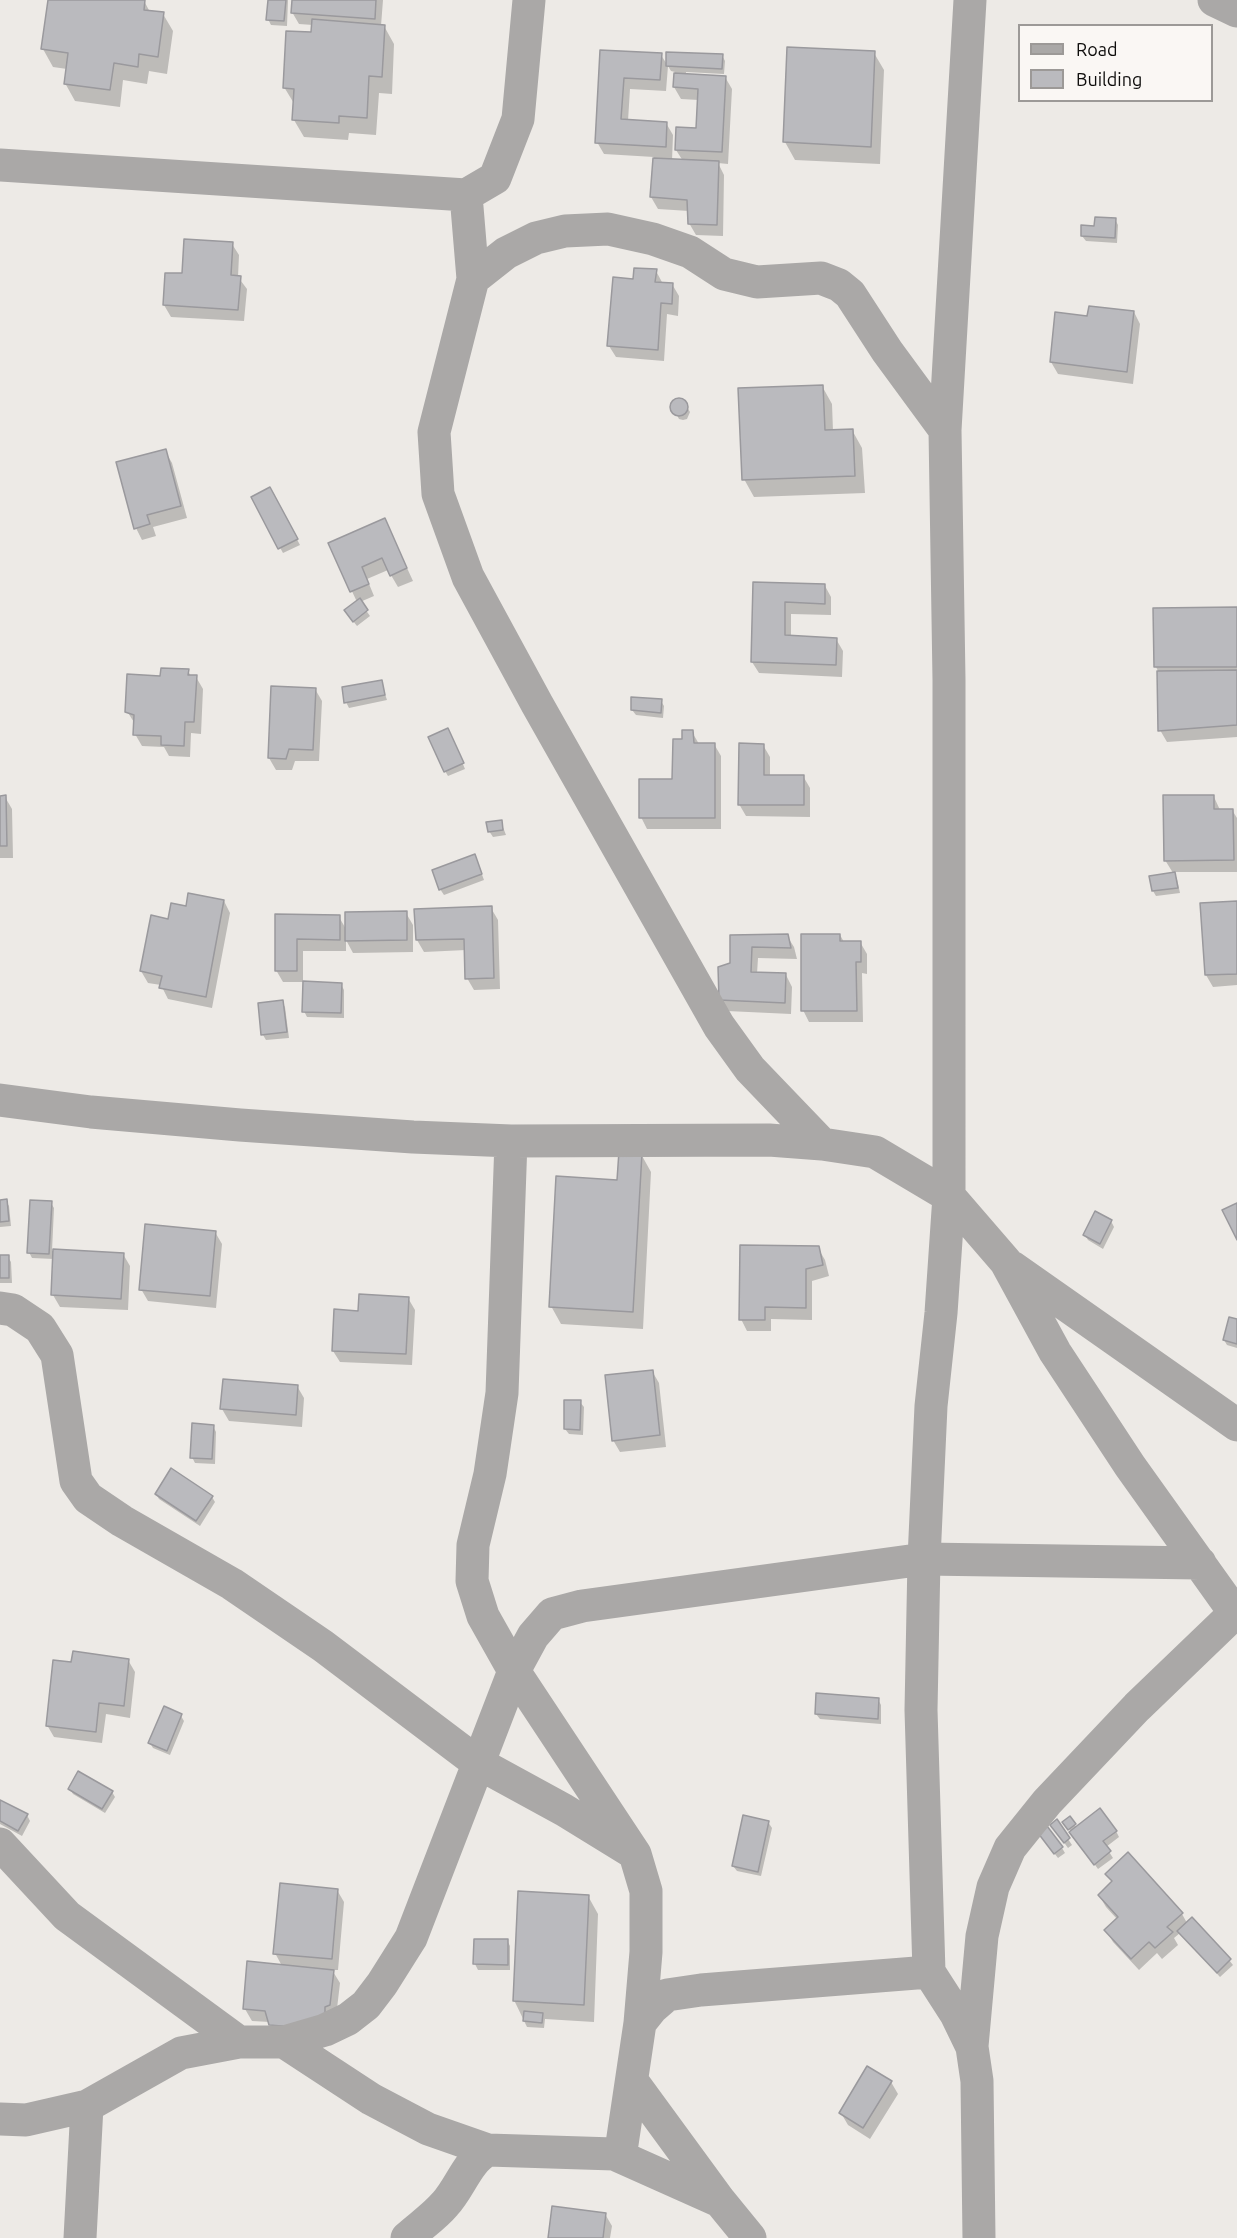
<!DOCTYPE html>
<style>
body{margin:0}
#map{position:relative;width:1237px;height:2238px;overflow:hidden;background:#edeae6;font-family:Ubuntu,sans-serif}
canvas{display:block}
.legend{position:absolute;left:1018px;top:24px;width:195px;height:78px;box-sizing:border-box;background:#faf7f4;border:2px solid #9c9997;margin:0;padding:8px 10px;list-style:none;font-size:18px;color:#0e0d0c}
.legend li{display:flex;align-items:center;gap:12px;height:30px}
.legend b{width:30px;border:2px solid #9c9997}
</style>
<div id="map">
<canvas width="1237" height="2238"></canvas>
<ul class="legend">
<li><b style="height:8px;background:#aaa8a7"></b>Road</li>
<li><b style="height:16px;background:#bababe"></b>Building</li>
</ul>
</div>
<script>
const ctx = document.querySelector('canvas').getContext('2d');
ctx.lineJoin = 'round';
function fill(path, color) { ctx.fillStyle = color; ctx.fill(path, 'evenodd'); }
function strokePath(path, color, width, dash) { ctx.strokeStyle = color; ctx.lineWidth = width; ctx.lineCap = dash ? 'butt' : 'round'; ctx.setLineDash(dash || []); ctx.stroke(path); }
fill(new Path2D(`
 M50 0 144 1 150 12 163 14 173 31 167 74 149 71 147 84 123 80 120 107 75 101 65 83 67 69 53 67 43 49Z
 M270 0H288L287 26 271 25 268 19Z
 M293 0H383L381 26H384L394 44 392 94 379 93 376 135 349 133 348 140 304 137 294 120 295 105 284 87 313 34V25L299 24 292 12Z
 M602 51 661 55 668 66V53L722 55 725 61 724 74 686 72V75L725 77 732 89 728 164 718 163 724 175 723 236 696 235 689 223V211L658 209 651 197 654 157 604 154 597 142ZM668 66 671 71 675 72 674 87 681 99 699 100 697 130 676 150 683 161H672L673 135 666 123 628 121 630 89 666 91Z
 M874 53 884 70 880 164 795 160 785 142Z
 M1115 219 1118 225 1117 243 1086 241 1082 236Z
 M232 244 239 255 238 277 247 289 244 321 171 317 164 305 166 274 183 275Z
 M656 271 663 284H672L679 296 678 316 667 314 664 361 616 357 609 346 635 280Z
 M1134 312 1140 324 1133 384 1058 374 1051 362Z
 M822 386 832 404 833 431 852 430 862 448 865 493 754 497 744 479Z
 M678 400 684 402 690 412 687 419 683 420 679 419 672 406Z
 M165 451 172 463 187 518 153 527 156 536 142 540 136 528Z
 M270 489 300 545 283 553 253 498Z
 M385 520 413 581 398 587 388 570 367 579 374 596 360 602 370 616 357 626 349 616 357 602 330 544Z
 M754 583 825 586 831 597V615L791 614V637L836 639 843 651 842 677 759 673 752 662Z
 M1237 609V737L1167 742 1160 730 1158 671 1156 667Z
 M188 671 191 676 196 677 203 689 201 734 191 733 190 757 169 756 164 747 142 746 135 734V724L127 711 162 678Z
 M381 682 387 700 349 708 346 702Z
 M315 689 322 701 319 761H295L292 770H276L269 758Z
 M661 701 664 706 663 718 636 715 632 710Z
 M692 732 699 744H714L721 756V829H647L641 817 674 780 683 741Z
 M451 736 465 769 448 776 445 771Z
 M763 745 770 757V776H803L810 788V817L746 816 739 804Z
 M0 797H5L12 809 13 858H0Z
 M1214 797 1220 810H1232L1237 818V872H1174L1177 879 1180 893 1156 896 1153 891 1173 873 1165 860Z
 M501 822 506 835 493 837 489 831Z
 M477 861 484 880 444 895 440 889Z
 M224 901 230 913 212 1008 168 999 161 985 148 983 141 971 169 921 187 908Z
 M1237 902V985L1213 987 1206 975 1202 904Z
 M491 908 498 920 500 989 474 990 467 978 466 950 424 952 417 940Z
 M406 913 413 925V952L353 953 346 940V951H303V982H283L276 970V916L339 917 346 929Z
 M840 935 844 942H860L867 954V974L862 973 863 1022H809L803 1010Z
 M732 936H787L794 947 797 959 758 958 757 974 786 975 792 987 791 1014 727 1011 720 999 732 964Z
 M341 984 344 990V1018L307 1017 304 1011Z
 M282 1002 285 1007 289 1038 266 1040 263 1035 259 1004Z
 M641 1154 651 1172 643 1329 561 1324 551 1306 619 1182Z
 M0 1201H6L9 1206 11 1226 0 1227Z
 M51 1203 54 1208 52 1251 123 1254 130 1266 128 1310 60 1307 53 1295 54 1259 32 1258 29 1252Z
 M1111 1221 1114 1227 1103 1249 1088 1240 1085 1235Z
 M215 1232 222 1244 216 1308 148 1301 141 1289Z
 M818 1248 825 1260 829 1276 812 1281V1320L771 1319V1331H747L741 1319Z
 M0 1257H8L11 1262 12 1283H0Z
 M408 1298 415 1310 412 1365 340 1362 333 1351 359 1312Z
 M1237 1320V1348L1227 1345 1224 1340Z
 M652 1371 659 1383 666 1447 620 1452 613 1440Z
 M297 1386 304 1398 302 1427 229 1421 222 1409Z
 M580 1402 584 1407 583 1435 569 1434 565 1429Z
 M213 1426 216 1432 215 1464 195 1463 192 1457Z
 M156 1494 212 1497 215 1502 200 1526 159 1499Z
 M128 1660 135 1672 130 1718 106 1714 102 1743 54 1737 47 1725 72 1664Z
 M878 1699 881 1705V1724L820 1719 816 1714Z
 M181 1716 184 1721 170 1755 153 1748 150 1743Z
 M70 1789 112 1792 115 1797 105 1813 73 1794Z
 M0 1801 27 1815 30 1821 22 1836 0 1824Z
 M1070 1818 1077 1828 1116 1831 1119 1837 1106 1847 1113 1858 1098 1869 1064 1822Z
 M1056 1821 1072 1845 1068 1848 1055 1830Z
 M768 1822 772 1828 761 1876 737 1871 733 1866Z
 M1043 1839 1062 1848 1065 1853 1058 1858Z
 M1107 1874 1182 1914 1187 1923 1229 1960 1233 1965 1220 1977 1180 1933 1174 1938 1178 1945 1162 1959 1157 1953 1139 1970 1113 1942 1106 1930 1117 1919 1106 1907 1099 1895 1113 1883Z
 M337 1890 344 1902 338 1970H332L340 1983 336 2017 277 2036 270 2022 252 2021 245 2009 282 1966 275 1953Z
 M588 1896 598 1914 594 2022 545 2019 544 2028 527 2027 514 2000Z
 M507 1940 510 1946V1970H478L475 1964Z
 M891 2082 898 2094 870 2139 848 2125 841 2113Z
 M605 2214 612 2226 610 2238H550Z`), '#0003');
const building = new Path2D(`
 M48 0H145L144 10 164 12 158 57 139 54 138 67 114 63 110 90 64 84 68 53 41 49Z
 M268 0H286L284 21 266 20Z
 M292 0H376L375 19 291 13Z
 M312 19 385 25 382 77 369 76 367 118 339 116V123L292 120 294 89 283 88 286 31 311 32Z
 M787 47 875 51 871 147 783 142Z
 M600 50 662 53 660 80 624 78 621 119 667 122 666 147 595 143Z
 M666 52 723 54 722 69 666 66Z
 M674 73 726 76 722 152 675 150 676 127 696 128 698 89 673 87Z
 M653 158 719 161 717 225 688 224 687 200 650 197Z
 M1095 217 1116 218 1115 238 1081 236V225L1094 226Z
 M184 239 233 242 231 275 241 276 238 310 163 305 165 273H182Z
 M634 268 657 269 655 282 673 283 672 304 661 303 658 350 607 346 613 277 633 279Z
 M1089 306 1134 311 1127 372 1050 362 1055 312 1087 316Z
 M823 385 825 430 853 429 855 476 742 480 738 388Z
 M670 407a9 9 0 1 1 18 0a9 9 0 1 1-18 0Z
 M166 449 181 506 147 515 150 524 134 529 116 462Z
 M270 487 298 539 278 549 251 497Z
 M385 518 407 568 390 576 382 558 362 567 369 584 350 592 328 543Z
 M753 582 825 584V604L785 602V635L837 638 836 665 751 662Z
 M360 598 368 610 353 622 344 610Z
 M1237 607V667H1154L1153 608Z
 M161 668 189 669 188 675H197L194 722H185L184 746 161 745V736L133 735 134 715 125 712 127 674 160 676Z
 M1237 670V725L1158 731 1157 671Z
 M382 680 385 695 344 703 342 687Z
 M271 686 316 688 313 750 289 749 286 759 268 758Z
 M631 697 662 699 661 713 631 710Z
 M448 728 464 763 444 772 428 737Z
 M682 730H693L694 743H715V818H639V779H672L673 739H682Z
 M739 743 764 744V775H804V805H738Z
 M6 795 7 846H0V796Z
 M1163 795H1214V809H1233L1234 860 1164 861Z
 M502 820 503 830 488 832 486 822Z
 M475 854 482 874 439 890 432 870Z
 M1175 872 1178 888 1152 891 1149 876Z
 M188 893 224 900 206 997 159 988 162 976 140 971 151 915 168 919 171 903 186 906Z
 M1237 901V974L1205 975 1200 903Z
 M492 906 494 978 465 979 464 939 416 940 414 909Z
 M407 911V940L345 941V912Z
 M275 914 340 915V940L297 939V971H275Z
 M788 934 791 948 752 947 751 972 786 973 785 1003 719 1000 718 967 730 963V935Z
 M801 934H840V941H861V962H856L857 1011H801Z
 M303 981 342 983 341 1013 302 1012Z
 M283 1000 287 1032 261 1035 258 1003Z
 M619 1151 642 1153 633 1312 549 1307 556 1176 617 1180Z
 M7 1199 9 1221 0 1222V1200Z
 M30 1200 52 1201 49 1254 27 1253Z
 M1237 1203V1240L1222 1210Z
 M1095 1211 1112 1220 1100 1244 1083 1235Z
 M145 1224 216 1231 210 1296 139 1290Z
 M740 1245 819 1246 823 1265 806 1269V1308L765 1307V1320H739Z
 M53 1249 124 1253 121 1299 51 1295Z
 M0 1255H9V1278H0Z
 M359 1294 409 1297 406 1354 332 1351 334 1309 358 1311Z
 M1229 1317 1237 1319V1344L1223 1340Z
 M653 1370 660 1435 612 1441 605 1375Z
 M223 1379 298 1385 296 1415 220 1409Z
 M564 1400H581L580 1430 564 1429Z
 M192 1423 214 1425 212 1459 190 1458Z
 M171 1468 213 1496 196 1521 155 1494Z
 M73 1651 129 1659 124 1706 99 1703 96 1732 46 1726 53 1660 71 1662Z
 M816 1693 879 1698 878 1719 815 1714Z
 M164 1706 182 1714 167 1751 148 1743Z
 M78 1771 113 1791 102 1809 68 1789Z
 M0 1800 28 1814 18 1831 0 1821Z
 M1100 1808 1117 1831 1103 1841 1111 1851 1094 1865 1069 1832Z
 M743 1815 769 1821 758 1872 732 1866Z
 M1070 1816 1076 1824 1068 1830 1062 1822Z
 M1057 1819 1070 1838 1064 1843 1050 1825Z
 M1047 1826 1063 1847 1054 1854 1038 1833Z
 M1128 1852 1183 1913 1167 1927 1173 1932 1155 1948 1149 1942 1131 1959 1104 1930 1118 1917 1098 1895 1112 1881 1105 1874Z
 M280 1883 338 1889 332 1959 273 1954Z
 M518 1891 589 1895 584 2005 513 2001Z
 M1192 1917 1231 1959 1217 1973 1177 1931Z
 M474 1939H508V1965L473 1964Z
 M247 1961 334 1970 330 2005 325 2007V2022L294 2027 269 2025 265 2011 243 2009Z
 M524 2011 543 2013 542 2023 523 2021Z
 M867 2066 892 2081 863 2128 839 2113Z
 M552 2206 606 2213 603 2238H548Z`);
fill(building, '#bababe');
strokePath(building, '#9a999d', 1.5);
strokePath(new Path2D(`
 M970 0 945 430 949 680V1196L941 1313 931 1406 924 1559 921 1710 929 1972 956 2014 972 2047 977 2081 979 2238
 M1214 0 1237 11
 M0 165 466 195 495 178 518 119 529 0
 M466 195 473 279 434 432 438 494 468 577 537 704 719 1026 750 1069 822 1144
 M473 279 506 253 536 238 565 231 608 229 653 239 690 252 724 274 757 282 821 278 839 285 850 294 887 351 945 430
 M0 1100 91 1112 240 1125 413 1137 511 1141 769 1140 822 1144 875 1152 949 1196 1006 1262 1055 1352 1130 1466 1237 1616
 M511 1141 502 1393 490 1474 473 1545 472 1581 483 1616 514 1671 635 1854 646 1891V1952L640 2023
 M1012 1267 1237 1425
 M0 1308 13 1310 40 1328 57 1355 76 1481 88 1498 122 1521 232 1584 323 1646 478 1763 564 1810 629 1850
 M0 1844 67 1916 239 2042
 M284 2042 371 2099 428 2129 488 2150
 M972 2046 982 1936 993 1887 1010 1848 1047 1802 1137 1707 1237 1611
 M632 2081 719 2200 750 2238
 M0 2119 26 2120 87 2106 181 2053 239 2042H284L325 2030 348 2019 366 2005 382 1984 411 1938 514 1671 533 1636 552 1614 582 1606 924 1559 1200 1563
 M614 2154 717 2200
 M80 2238 87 2106
 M407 2238C419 2227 434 2217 445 2204 460 2188 468 2160 488 2150L614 2154 622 2144 640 2023 652 2008 667 1995 701 1990 929 1972`), '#aaa8a7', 33);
</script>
